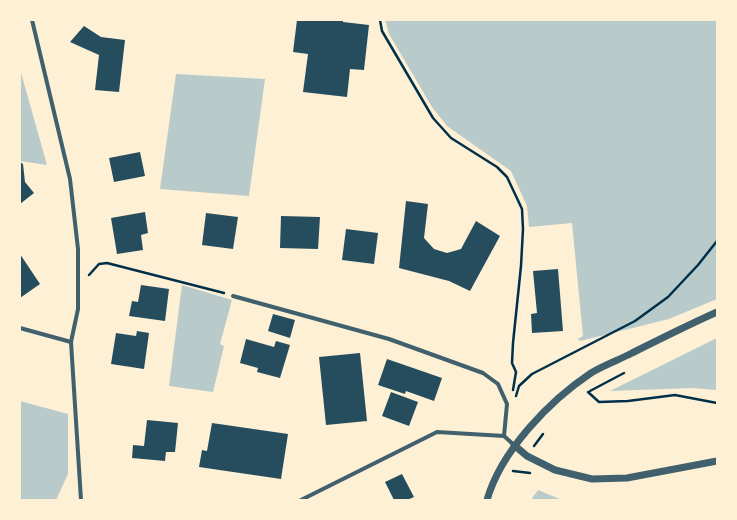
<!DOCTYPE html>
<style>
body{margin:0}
#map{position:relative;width:737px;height:520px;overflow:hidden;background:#fdf0d5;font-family:Rubik,sans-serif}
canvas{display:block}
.frame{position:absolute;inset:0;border:21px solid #fdf0d5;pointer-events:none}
</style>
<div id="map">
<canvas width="737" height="520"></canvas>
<div class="frame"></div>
</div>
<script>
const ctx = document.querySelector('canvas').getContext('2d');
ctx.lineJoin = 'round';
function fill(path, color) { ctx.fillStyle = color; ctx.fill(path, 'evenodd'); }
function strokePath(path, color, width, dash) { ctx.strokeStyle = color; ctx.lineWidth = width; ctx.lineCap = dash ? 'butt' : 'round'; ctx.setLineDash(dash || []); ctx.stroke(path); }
fill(new Path2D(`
 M385 20H717V299L669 319 580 341 578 339 583 336 572 223 529 227 527 206 511 171 447 126 432 107 389 34Z
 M20 69 47 165 20 161Z
 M176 74 265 79 249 196 160 189Z
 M182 285 232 300 220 344 224 346 213 392 169 386Z
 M717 338V390L692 388 610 391Z
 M20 401 68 414V474L56 500H20Z
 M538 490 562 500H531Z`), '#b9caca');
fill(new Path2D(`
 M297 20H343V22L369 25 364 70 350 69 347 97 303 92 308 54 293 52Z
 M84 26 101 37 125 40 119 92 95 90 99 55 70 42Z
 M140 152 145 176 114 182 109 158Z
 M20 162 23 164 25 182 34 193 20 204Z
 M406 201 428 204 424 238 434 249 447 253 461 249 476 221 500 236 470 291 449 281 399 268Z
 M145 212 148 233 141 235 143 250 117 254 111 218Z
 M206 213 238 217 233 249 202 245Z
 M281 216 320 217 318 249 280 248Z
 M346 229 378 233 374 264 342 260Z
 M20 254 40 284 20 298Z
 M558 269 563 331 532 333 531 314 537 313 533 271Z
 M141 285 169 289 165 321 129 316 132 301 138 302Z
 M273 314 295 320 290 338 268 331Z
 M137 331 149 333 144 369 111 364 116 333 136 336Z
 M246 339 274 347 276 341 290 345 280 378 257 372 258 368 240 363Z
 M360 353 367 421 326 425 319 357Z
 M387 359 442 378 434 401 406 391 405 394 378 385Z
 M391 392 418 402 409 426 382 416Z
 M147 420 178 423 175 452H166L165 461 132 458 133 445 144 446Z
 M212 423 288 434 281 479 199 467 202 450 207 451Z
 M402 474 414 497 407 500H394L385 482Z`), '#264d5e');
strokePath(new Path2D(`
 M380 20 382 31 433 118 451 138 497 167 507 177 522 209 523 229 521 266 513 343 512 363 516 372 513 390
 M89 275 99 264 107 263 224 293
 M590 391 624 373
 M588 392 599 402 628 401 675 395 717 403
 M516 396 519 386 532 374 635 321 668 297 698 265 717 241
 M534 446 543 434
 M513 471 530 473`), '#003049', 2.5);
strokePath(new Path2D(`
 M32 20 70 179 78 249V309L71 342 81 500
 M233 296 389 339 483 373 498 384 507 404 504 436
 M20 328 71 342
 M301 500 437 432 504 436 514 445`), '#3f606c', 4);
strokePath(new Path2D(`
 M514 445 527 456 555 470 592 479 627 478 717 461
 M487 500C501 451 549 401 591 373 604 365 619 360 632 353 660 339 688 325 717 312`), '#3f606c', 7);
</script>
